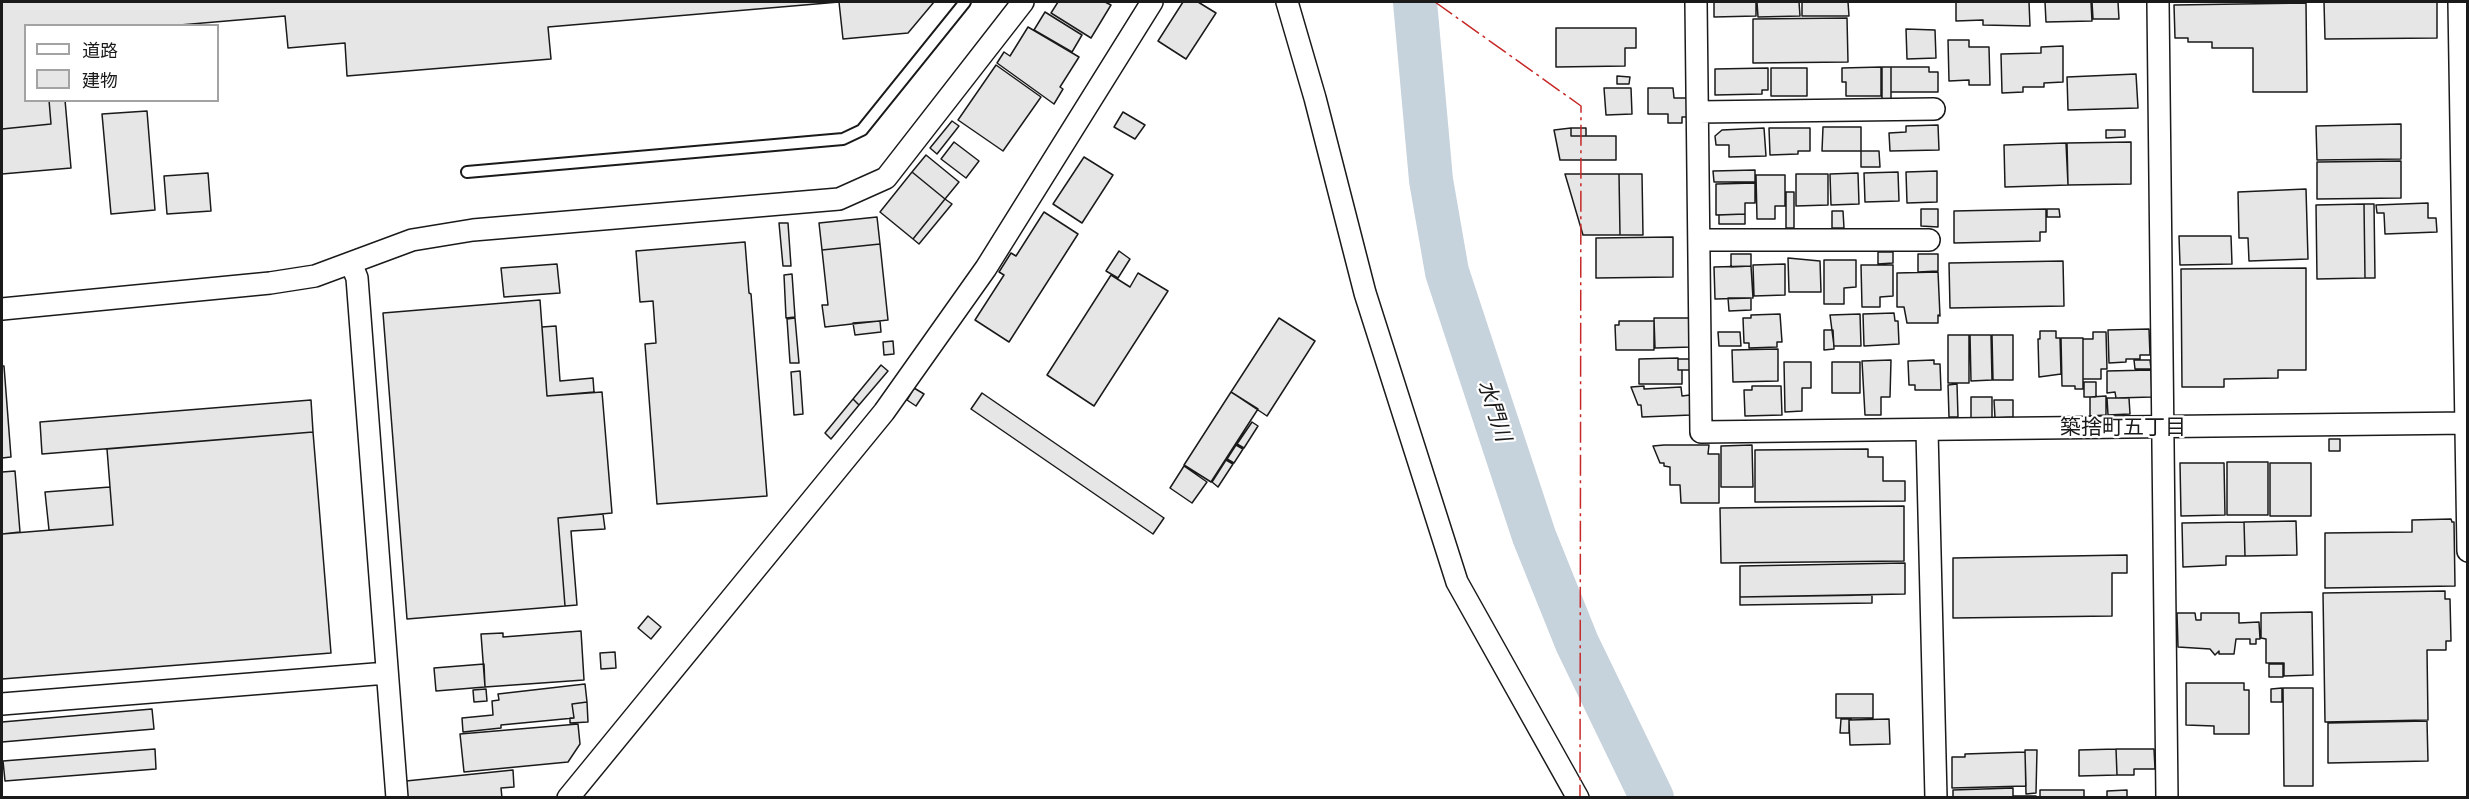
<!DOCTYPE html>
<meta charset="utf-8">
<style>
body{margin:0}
#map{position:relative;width:2469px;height:799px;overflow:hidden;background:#fff;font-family:"Source Serif 4","Noto Sans JP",serif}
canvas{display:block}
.frame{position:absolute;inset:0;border:3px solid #1a1a1a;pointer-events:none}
.legend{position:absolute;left:24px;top:24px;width:195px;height:78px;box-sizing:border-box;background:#fff;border:2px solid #a3a3a3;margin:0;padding:8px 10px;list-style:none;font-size:18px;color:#1a1a1a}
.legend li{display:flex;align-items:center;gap:12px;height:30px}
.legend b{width:30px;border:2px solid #a3a3a3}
</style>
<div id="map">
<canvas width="2469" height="799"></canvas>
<div class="frame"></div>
<ul class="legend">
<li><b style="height:8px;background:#fff"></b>道路</li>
<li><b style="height:16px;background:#e6e6e6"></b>建物</li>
</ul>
</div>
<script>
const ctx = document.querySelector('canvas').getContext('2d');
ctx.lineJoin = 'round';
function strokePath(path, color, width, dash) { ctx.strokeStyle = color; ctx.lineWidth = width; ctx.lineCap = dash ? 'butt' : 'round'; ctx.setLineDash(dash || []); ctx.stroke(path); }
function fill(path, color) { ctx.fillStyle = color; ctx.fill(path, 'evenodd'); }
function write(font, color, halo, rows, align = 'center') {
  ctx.font = font + ' "Source Serif 4","Noto Sans JP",serif'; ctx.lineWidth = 4.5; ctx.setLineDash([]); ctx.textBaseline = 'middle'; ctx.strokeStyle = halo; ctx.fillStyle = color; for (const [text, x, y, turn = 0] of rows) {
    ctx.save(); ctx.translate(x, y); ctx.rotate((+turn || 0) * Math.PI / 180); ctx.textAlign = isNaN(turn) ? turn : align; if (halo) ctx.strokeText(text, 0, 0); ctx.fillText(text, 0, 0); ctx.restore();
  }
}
strokePath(new Path2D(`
 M1415 2 1431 180 1447 272 1534 536 1577 643 1652 798`), '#c6d2dc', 44);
const building = new Path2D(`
 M2 2H934L908 33 843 39 839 2 548 27 551 59 347 76 345 43 288 48 285 16 168 26H26V100H49L51 124 2 129Z
 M1058 2H1105L1111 5 1091 38 1051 13Z
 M1183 2H1198L1216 13 1186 59 1158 41Z
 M1714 2H1756V16L1714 17Z
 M1757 2H1799L1800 16 1758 17Z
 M1802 2H1848L1849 16H1802Z
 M1956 2H2029L2030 26 1983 25V20L1956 21Z
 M2045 2H2091L2092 21 2046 22Z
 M2092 2H2118L2119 19H2093Z
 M2324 2H2437V38L2325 39Z
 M2306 3 2307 92H2253V48H2212V42H2188V38H2175L2174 5Z
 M1045 12 1082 35 1072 52 1034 30Z
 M1847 18 1848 62 1753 63V19Z
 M1028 27 1079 57 1060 87 1063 89 1054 104 997 63 1004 52 1010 56Z
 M1556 28H1636V48H1625V66L1556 67Z
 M1906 29 1935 30 1936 58 1907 59Z
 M1948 40H1969V47H1989L1990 85H1969V80L1949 81Z
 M2063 46V82L2044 83V87H2023V92L2002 93 2001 54 2041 53V47Z
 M996 65 1041 97 1003 151 958 120Z
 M1881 67V96H1846V82H1842V68Z
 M1882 67H1891V101H1882Z
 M1891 67H1929V72H1938V92H1891Z
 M1768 68V90H1762V94L1715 95V69Z
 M1771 68H1807V96H1771Z
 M2136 74 2138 108 2068 110 2067 77Z
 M1617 76 1630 77 1629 84H1617Z
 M1604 88H1631L1632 114 1606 115Z
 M1648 88H1673L1674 98H1689V117H1682V123H1668V114H1648Z
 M49 100H65L71 168 2 174V129L51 124Z
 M147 111 155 210 111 214 102 114Z
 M1123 112 1145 125 1135 139 1114 127Z
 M952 121 959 126 937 154 930 148Z
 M2401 124V159L2317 160 2316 126Z
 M1938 125 1939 150 1890 151 1889 133 1906 132V126Z
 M1823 127H1861V151H1822Z
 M1571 128V136H1616V160H1560L1554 130Z
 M1571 128H1586V136H1571Z
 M1764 128 1766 156 1729 157V145H1716L1715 136 1722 130Z
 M1769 128H1810V151H1798V154L1770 155Z
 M2106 130H2125V137L2106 138Z
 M954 142 979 161 966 178 941 159Z
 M2131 142V184L2068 185 2067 143Z
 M2066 143 2068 185 2005 187 2004 145Z
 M1861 151H1879L1880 167H1861Z
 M926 155 959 182 945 199 912 172Z
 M1084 157 1113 175 1082 223 1053 204Z
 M2401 161V198L2317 199V162Z
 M1755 170V182H1714L1713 171Z
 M1937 171V202L1907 203 1906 172Z
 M912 172 945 199 913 239 880 212Z
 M1898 172 1899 201 1865 202 1864 173Z
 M208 173 211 211 167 214 164 176Z
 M1858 173 1859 204 1831 205 1830 174Z
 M1565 174H1619L1620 235H1583Z
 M1619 174H1642L1643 235H1620Z
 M1796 174H1828V205L1796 206Z
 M1756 175H1785V206H1775V219H1757Z
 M1755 183V203H1745V214L1716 215V184Z
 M2306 189 2308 259 2249 261 2248 238H2239L2238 192Z
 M1786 192H1794V228H1786Z
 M945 199 952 204 919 244 913 239Z
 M2428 203V218H2436L2437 232 2385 234 2384 213H2377L2376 205Z
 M2364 204H2374L2375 278H2365Z
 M2364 204 2365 278 2317 279 2316 205Z
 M1921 209H1938V227L1921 226Z
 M2046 209V232H2040V241L1954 243V211Z
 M2047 209H2059L2060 217H2047Z
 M1832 211H1843L1844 228H1832Z
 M1044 212 1078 234 1009 342 975 320 1004 275 999 272 1011 253 1016 256Z
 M1745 214V224H1719V215Z
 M877 217 880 244 822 250 819 223Z
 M779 223H788L791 266H783Z
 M2179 236H2231L2232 264 2180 265Z
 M1673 237V277L1596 278V238Z
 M745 242 749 293 751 294 767 496 657 504 645 344 656 343 653 301 640 302 636 251Z
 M880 244 888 320 825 327 822 305H828L822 250Z
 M1119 251 1130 259 1118 278 1106 271Z
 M1878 252H1893V263L1878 264Z
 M1731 254H1751V266L1731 267Z
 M1918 254H1938V271L1918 272Z
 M1788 258 1820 261 1821 292H1789Z
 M1824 260H1856V287L1844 288V304H1824Z
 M2063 261 2064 306 1950 308 1949 263Z
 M557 264 560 293 504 297 501 268Z
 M1785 264V295L1754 296 1753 265Z
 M1861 265H1893V296L1880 297V307H1862Z
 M1751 266 1753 298 1715 299 1714 267Z
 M2306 268V370H2278V378L2224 379V387H2182L2181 269Z
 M1938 272 1940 316 1938 315V323H1907L1904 307H1897V273Z
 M1138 273 1168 291 1094 406 1047 375 1111 275 1130 287Z
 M792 274 795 317 786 318 784 275Z
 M1728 298H1751V310L1729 311Z
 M540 300 547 396 602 392 612 513 558 518 565 606 407 619 383 313Z
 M1894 313 1895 321H1898L1899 344 1864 346 1863 314Z
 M1780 314 1782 342H1777V347L1749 348V343H1744L1743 318H1751V315Z
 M1860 314 1861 346H1834L1830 315Z
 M795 318 799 363H790L787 319Z
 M1279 318 1315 341 1267 416 1231 392Z
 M1654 318H1689V327H1692V347L1655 348Z
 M880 321 881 332 855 335 853 323Z
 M1619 321H1654V350H1616L1615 325H1619Z
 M556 326 560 381 593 378 594 392 547 396 542 327Z
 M2149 329 2150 355H2140V359H2126V362L2109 363 2108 330Z
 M1824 330H1833L1834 349 1824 350Z
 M2040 331H2056V338H2060L2061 374 2039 377 2038 339H2040Z
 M1718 332H1740L1741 346H1719Z
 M2093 332H2106L2107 369H2101V379H2083V339H2093Z
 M1948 335H1969V383H1948Z
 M1970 335H1991L1992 380 1971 381Z
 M1992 335H2013V380H1993Z
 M2061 338H2083V389H2075V386H2062Z
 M893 341 894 354 884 355 883 342Z
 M1778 349V381L1733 382 1732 350Z
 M1678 358V370H1682V384H1639V359Z
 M1678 359H1692V370H1678Z
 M1891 360 1890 397H1881V415H1865L1862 361Z
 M1934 360V364H1940L1941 390H1915V385H1909L1908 361Z
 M2134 360H2150L2151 369H2135Z
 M1784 362H1811V388H1802V411L1785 412Z
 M1832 362H1860V393H1832Z
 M881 365 888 371 859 405 853 399Z
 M2 366H4L11 457 2 458Z
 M2151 370 2152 397 2116 398 2115 392 2107 393V371Z
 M800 371 803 414 794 415 791 372Z
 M2084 382H2096V397H2084Z
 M1957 384 1958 417H1949L1948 385Z
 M1644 386V389L1681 387 1682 396 1690 395 1691 415 1642 417 1641 405H1638L1631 387Z
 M1752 386H1781L1782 415 1745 416 1744 390H1752Z
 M914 388 924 394 916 406 907 400Z
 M1231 392 1258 409 1211 482 1184 465Z
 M982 393 1164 518 1153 534 971 409Z
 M2106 396V415L2090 416V397Z
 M1971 397H1992V418H1971Z
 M2107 398H2129L2130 414 2108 415Z
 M853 399 859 405 831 439 825 433Z
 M311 400 313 432 42 454 40 422Z
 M1994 400H2013V417L1995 418Z
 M1252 422 1258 426 1244 448 1237 444Z
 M313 432 331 653 2 679V534L113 525 107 449Z
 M2329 439H2340V451H2329Z
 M1236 445 1243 449 1234 463 1227 459Z
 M1664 445H1709L1708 454H1719V503H1681L1680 485H1670V467L1664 466V463H1660L1653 446Z
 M1752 445 1753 487H1721V446Z
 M1868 449V457H1883V481H1905V501L1755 502V450Z
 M1226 460 1233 464 1218 487 1212 482Z
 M2227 462H2268V515H2227Z
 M2180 463H2224L2225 515 2181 516Z
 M2270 463H2311V516H2270Z
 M1184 466 1207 482 1192 503 1170 488Z
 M15 471 20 532 2 534V472Z
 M110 487 113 525 49 530 45 492Z
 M1904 506V561L1721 563 1720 508Z
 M603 514 605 529 571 531 577 605 565 606 558 518Z
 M2451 519 2452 522H2454L2455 586 2325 588V533L2412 532V520Z
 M2296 521 2297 555 2245 556 2244 522Z
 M2244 522 2245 556H2226V565L2183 567 2182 523Z
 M2127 555V573H2112V616L1953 618V558Z
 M1905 563V594L1740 597V566Z
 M2445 591V599H2450L2451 641H2446V650H2427L2428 720 2325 722 2323 593Z
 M1872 595V603L1740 605V597Z
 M2312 612 2313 675 2284 676V663H2266V639L2261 638V613Z
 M2177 613H2195L2196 620H2201V613H2239V623L2259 622 2260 639H2256V644H2250V639H2236L2234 654H2219V651L2215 655 2210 649 2178 647Z
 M648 616 661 627 651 639 638 628Z
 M581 631 584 680 485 687 481 634 503 633V637Z
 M615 652 616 668 601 669 600 653Z
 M484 664 485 687 436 691 434 668Z
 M2269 664H2283V677H2269Z
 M2186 683H2244V690H2249V734H2214V726L2186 725Z
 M585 684 587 702 572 704 574 718 501 725V728L463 732 462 718 493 715 492 701 499 700 498 694Z
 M2282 688V702H2271V689Z
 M2283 688H2313V786H2284Z
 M486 689 487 701 474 702 473 690Z
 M1836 694H1873V718H1836Z
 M587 702 588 722 570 723V718H574L572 704Z
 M152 709 154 729 2 742V722Z
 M1841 719H1851L1849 720V733H1840Z
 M1889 719 1890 744 1850 745 1849 720Z
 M2427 721 2428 761 2328 763V723Z
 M578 724 580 744 568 762 464 772 460 734Z
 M155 749 156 769 5 781 3 761Z
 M2116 749 2117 775 2079 776V750Z
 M2116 749H2154L2155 769H2134V775H2117Z
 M2025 750H2037L2036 793 2026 794Z
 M2025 752 2026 786 1952 788V757H1965V754Z
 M513 770 514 787 501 788 502 798H407L406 781Z
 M2013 788V796H2036V798H1953V790Z
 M2040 790H2084V798H2040Z
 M2127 790V798H2107V791Z`);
fill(building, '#e6e6e6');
strokePath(building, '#1a1a1a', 1.5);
const lane = new Path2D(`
 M467 172 843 139 862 130 965 2`);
const street = new Path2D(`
 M1287 2 1315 98 1365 293 1457 582 1578 798
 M1696 2 1701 432 2468 423
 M2158 2 2167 798
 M2459 2 2468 551
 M1698 112 1934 109
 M1699 240H1929
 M351 263 357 278 397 798
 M2 309 270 283 315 276 412 240 473 230 839 199 886 178 1023 2
 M1927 431 1936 798
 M2 704 387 673
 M568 798 884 412 986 268 1152 2`);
strokePath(lane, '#1a1a1a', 14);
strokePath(street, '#1a1a1a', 24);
strokePath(lane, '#fff', 10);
strokePath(street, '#fff', 21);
strokePath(new Path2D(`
 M1435 2 1581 106 1580 798`), '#c62828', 1.5, [21, 4.5, 3, 4.5]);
write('italic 21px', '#1a1a1a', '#fff', [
 ["水門川",1493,411,72]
]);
write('21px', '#1a1a1a', '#fff', [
 ["築捨町五丁目",2123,429]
]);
</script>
